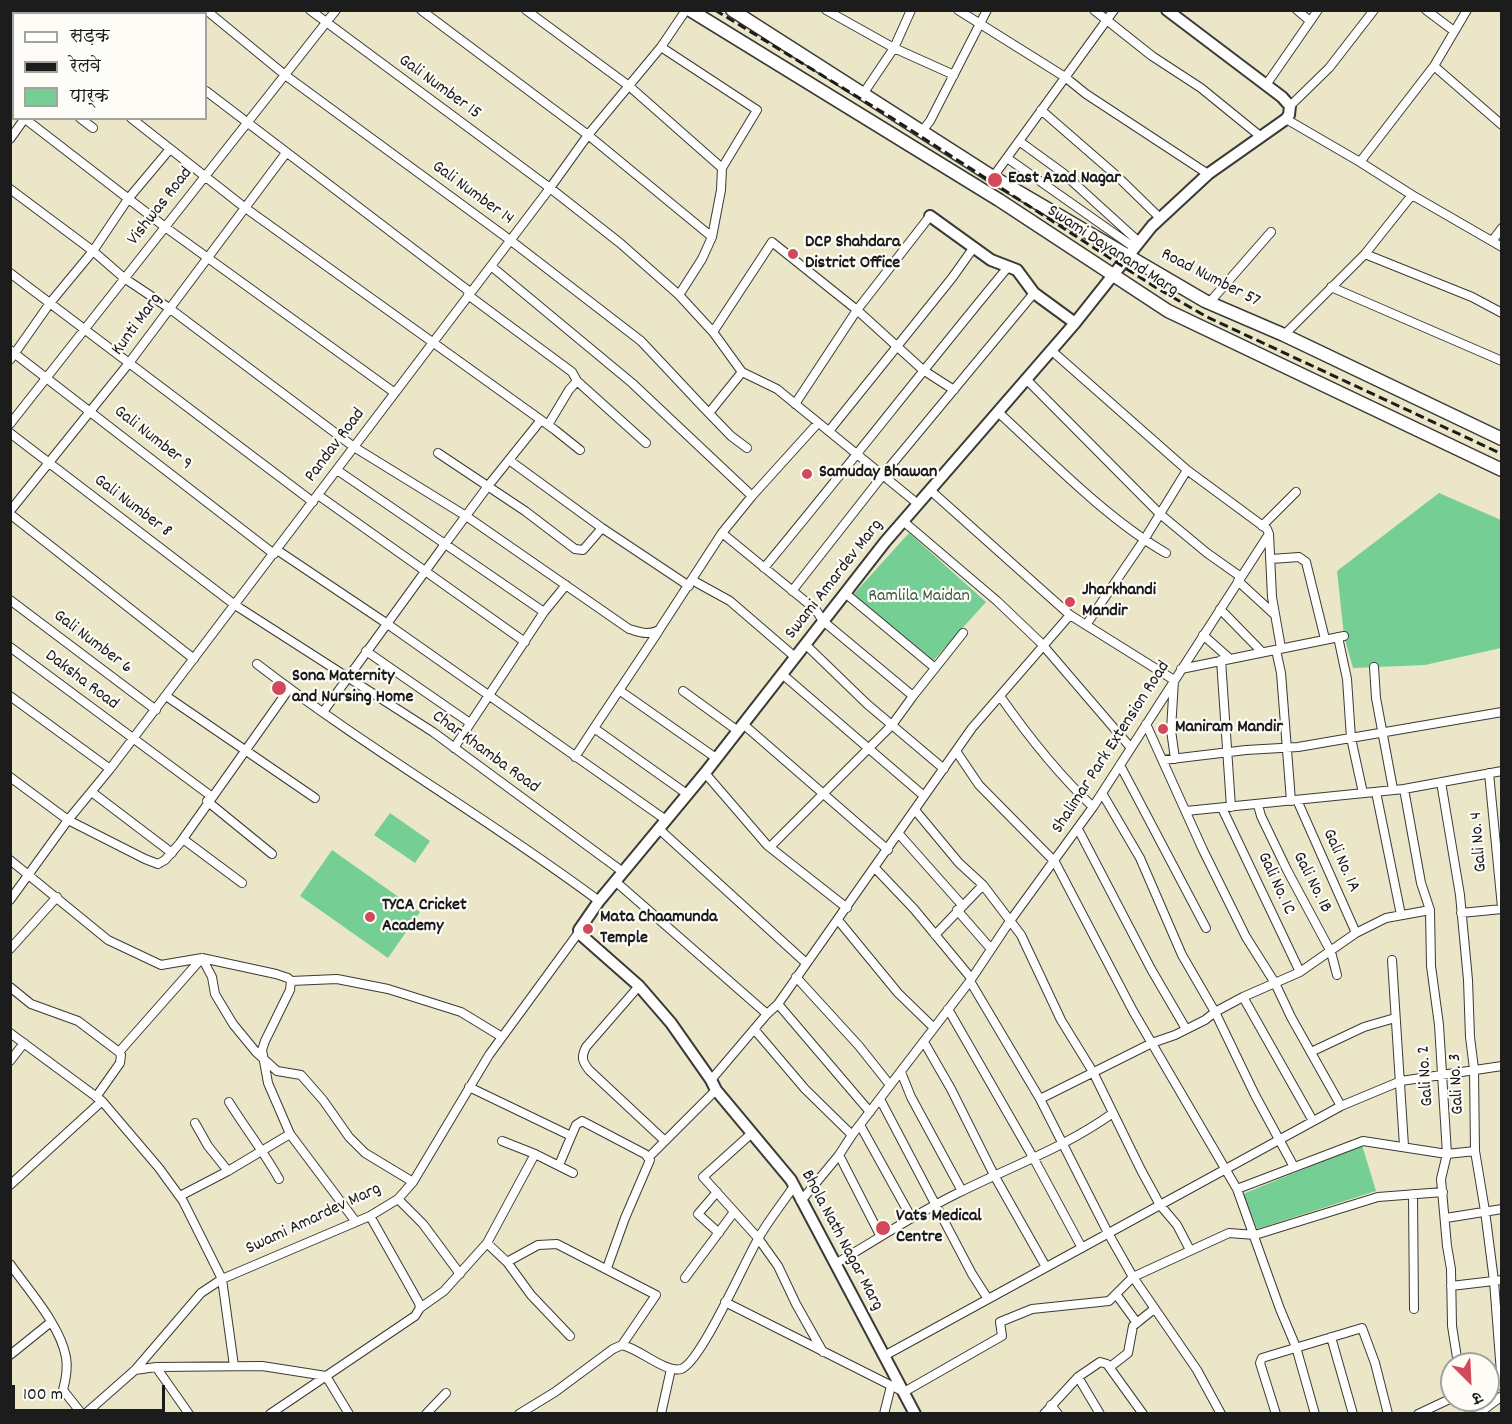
<!DOCTYPE html>
<meta charset="utf-8">
<style>
body{margin:0}
#map{position:relative;width:1512px;height:1424px;overflow:hidden;background:#ece6c8;font-family:Dekko,"Playpen Sans Deva",sans-serif}
canvas{display:block}
.frame{position:absolute;inset:0;border:12px solid #1c1c1c;pointer-events:none}
.legend{position:absolute;left:12px;top:12px;width:195px;height:108px;box-sizing:border-box;background:#fdfcf7;border:2px solid #a3a29f;margin:0;padding:8px 10px;list-style:none;font-size:18px;color:#1c1c1c}
.legend li{display:flex;align-items:center;gap:12px;height:30px}
.legend b{width:30px;border:2px solid #a3a29f}
.north{position:absolute;left:1440px;top:1352px;width:60px;height:60px;box-sizing:border-box;background:#fdfcf7;border:2px solid #a3a29f;border-radius:50%;rotate:156deg;font-size:16px;font-weight:700;line-height:24px;text-align:center;color:#1c1c1c}
.north::after{content:'';display:block;margin:auto;width:21px;height:27px;background:#d1495b;clip-path:polygon(50% 0,100% 100%,50% 72%,0 100%)}
.scale{position:absolute;left:12px;top:1385px;width:153px;height:27px;box-sizing:border-box;border:3px solid #1c1c1c;border-top:0;padding-left:8px;font-size:18px;line-height:21px;white-space:nowrap;color:#1c1c1c;-webkit-text-stroke:4px #fdfcf7;paint-order:stroke}
</style>
<div id="map">
<canvas width="1512" height="1424"></canvas>
<div class="frame"></div>
<ul class="legend">
<li><b style="height:8px;background:#fff"></b>सड़क</li>
<li><b style="height:8px;background:#1c1c1c"></b>रेलवे</li>
<li><b style="height:16px;background:#75cf95"></b>पार्क</li>
</ul>
<div class="north">उ</div>
<div class="scale">100 m</div>
</div>
<script>
const ctx = document.querySelector('canvas').getContext('2d');
ctx.lineJoin = 'round';
function fill(path, color) { ctx.fillStyle = color; ctx.fill(path, 'evenodd'); }
function strokePath(path, color, width, dash) { ctx.strokeStyle = color; ctx.lineWidth = width; ctx.lineCap = dash ? 'butt' : 'round'; ctx.setLineDash(dash || []); ctx.stroke(path); }
function write(font, color, halo, rows, align = 'center') {
  ctx.font = font + ' Dekko,sans-serif'; ctx.lineWidth = 4.5; ctx.setLineDash([]); ctx.textBaseline = 'middle'; ctx.strokeStyle = halo; ctx.fillStyle = color; for (const [text, x, y, turn = 0] of rows) {
    ctx.save(); ctx.translate(x, y); ctx.rotate((+turn || 0) * Math.PI / 180); ctx.textAlign = isNaN(turn) ? turn : align; if (halo) ctx.strokeText(text, 0, 0); ctx.fillText(text, 0, 0); ctx.restore();
  }
}
fill(new Path2D(`
 M1439 493 1501 520V648L1425 665 1353 668 1344 636 1337 571Z
 M909 533 986 602 932 662 851 597Z
 M390 813 430 841 415 863 374 835Z
 M332 850 420 912 388 958 300 896Z
 M1362 1145 1376 1191 1257 1229 1243 1194Z`), '#75cf95');
const minor = new Path2D(`
 M100 10 104 14
 M206 10 285 75 510 240 641 341 703 407 731 436 747 448
 M310 10 550 188 620 243 679 295 713 332 742 372 777 389 918 504
 M421 10 588 135 712 237 702 259 679 295
 M526 10 629 86 722 168
 M826 10 894 48 954 75
 M958 10 1065 77 1086 94 1208 174
 M1094 10 1152 56 1201 88 1260 136
 M1297 10 1310 21
 M1426 10 1454 31
 M1467 10 1434 66 1502 125
 M10 24 14 26
 M661 47 757 110 722 168 721 190 712 237
 M1266 85 1318 10
 M206 91 470 292
 M863 94 894 48 911 10
 M1290 106 1329 68 1374 10
 M10 108 14 110
 M1041 110 1118 177 1160 218
 M24 118 165 227 395 393
 M80 118 93 128
 M131 118 244 207 555 430 580 450
 M1286 119 1360 162 1412 195 1502 247
 M922 131 930 121 987 10
 M10 139 25 118
 M1019 141 1063 173 1139 242
 M1007 158 1135 248
 M1360 162 1434 66
 M993 177 1114 10
 M10 189 93 251 124 278 169 308 354 447 466 516 629 629C640 632 648 636 659 630L722 533 752 496 818 423
 M1492 241 1502 228
 M1365 254 1472 297 1502 313
 M491 266 632 383 752 496
 M10 273 313 502
 M1331 287 1502 361
 M468 295 572 372 577 381 646 443
 M1209 303 1271 232
 M713 332 772 242 857 310 923 370 954 390
 M1284 335 1365 254 1412 195
 M10 350 274 554
 M10 360 50 303 93 251 128 199 170 149
 M1027 380 1160 514 1207 553 1241 577
 M795 404 857 310 930 216
 M998 412C1049 459 1107 519 1166 553
 M709 413 742 372
 M10 424 336 10
 M548 425 569 390 577 381
 M829 431 952 278 974 247
 M10 433 235 605 433 732 623 872
 M438 453 525 511 575 549 583 550 602 528
 M509 460 602 528 689 586
 M337 470 445 544 488 486 541 420
 M930 490 1070 615 1174 680 1171 730 1175 759
 M318 495 525 642
 M10 511 129 363 286 153
 M10 514 194 659
 M903 521 997 601 1041 643 1131 748
 M1262 526 1296 492
 M722 533 816 610 823 621 913 696
 M1269 534 1272 597 1281 648
 M277 550 386 623 666 820
 M1271 559 1299 557 1306 562 1325 639
 M764 568C847 468 926 366 1008 267
 M692 580 730 601 795 657
 M1238 581 1275 615
 M792 591 883 475 1034 293
 M845 593 935 668
 M10 600 156 710
 M1220 609 1262 652
 M1086 625 1144 540 1187 470
 M1203 635 1229 658
 M1338 637 1347 679 1351 738 1363 793
 M805 644 867 704 944 769
 M10 647 211 796
 M1276 650 1281 673 1291 801
 M366 651 470 723
 M1221 660 1231 807
 M257 664C367 749 488 818 599 901
 M1374 667 1376 698 1393 789
 M1181 669 1344 636
 M782 674 924 796
 M619 690 716 758
 M683 691 738 731
 M10 696 110 769
 M166 696 315 798
 M1000 696C1028 736 1057 773 1093 807
 M323 712 445 544 544 612
 M743 724 888 850
 M1146 724 1203 850 1246 937 1275 983 1291 1017 1341 1106
 M594 728 658 632
 M454 748 544 612 566 585
 M956 751 979 785 1055 862 1133 1011 1237 1189 1363 1141 1447 1154 1475 1151
 M575 757 594 728 687 794
 M1163 760 1246 750 1298 747 1502 712
 M1120 765 1206 928
 M705 773 767 845 847 908
 M1489 773 1502 907
 M10 777 68 820 145 859 158 864 165 860 180 843 289 689
 M1441 782 1460 895 1468 980 1470 1037 1474 1069 1475 1151 1485 1211 1494 1281 1502 1386
 M1404 789 1421 883 1430 910 1431 966 1439 1025 1447 1154 1441 1179 1447 1246 1451 1269 1452 1326 1458 1364
 M1376 792 1401 915
 M93 793 172 853
 M1102 793 1140 858 1182 955 1215 1012 1255 1095 1294 1167
 M1297 800 1356 933
 M207 801 272 854
 M1258 805 1261 816 1287 870 1331 952 1337 975
 M1222 808 1300 972
 M915 810 959 863 983 885 1021 935 1061 1020 1093 1072 1141 1170 1160 1205 1177 1225 1190 1250
 M1186 811 1404 789 1502 771
 M659 829 806 963
 M1078 829 1151 969 1186 1029
 M899 834 962 905
 M183 839 242 883
 M770 847 892 725 913 696 963 633
 M10 860 108 940 161 965 202 958 276 974 288 978 291 981 290 990 265 1041 262 1050 268 1083 290 1134 356 1222
 M875 868 914 909 971 978
 M615 881 767 1014
 M10 900 68 820 110 769 550 188 588 135 661 47 686 10
 M957 910 991 949
 M1461 913 1502 909
 M838 920 898 993 934 1028
 M935 935 983 885
 M10 949 57 897
 M202 958 212 977 215 994 233 1024 256 1052 277 1071 301 1075 323 1100 349 1137 365 1153 413 1182
 M1392 960 1404 1146
 M796 977 859 1046 890 1085
 M291 981 337 979 388 989 461 1012 502 1037
 M970 981 1040 1099 1108 1233 1133 1277 1229 1233 1255 1235 1378 1197 1443 1192
 M639 986 586 1047C581 1057 582 1061 589 1070L665 1141
 M10 987 31 1004 78 1021 119 1052 121 1055 120 1063 96 1097
 M1243 997 1313 1121
 M778 1004 870 1112
 M948 1009 1034 1159 1082 1248
 M754 1029 805 1089 852 1135
 M10 1033 102 1101 159 1168 183 1201 222 1279 234 1366
 M924 1042 951 1089 994 1175 1046 1267
 M119 1052 202 958
 M1311 1052 1364 1027 1395 1018
 M10 1061 24 1043
 M901 1072 911 1097 962 1191
 M711 1080 767 1014 778 1004 972 728 1070 615
 M469 1087 571 1136
 M880 1099 972 1274 988 1299
 M1040 1099 1152 1043 1175 1035 1205 1020 1215 1012 1243 997 1300 972 1356 933 1386 918 1430 910
 M229 1102C245 1128 264 1152 279 1179
 M195 1123 208 1146 228 1171
 M860 1125 911 1217
 M752 1133 703 1177 758 1238 778 1266 796 1304 823 1352
 M502 1141 535 1154 573 1173
 M839 1155 880 1235
 M648 1158 716 1090
 M559 1165 576 1125 582 1121 645 1154 650 1160 625 1218 607 1268
 M10 1185 102 1101
 M1237 1189 1280 1309 1296 1347 1315 1414
 M717 1192 698 1214 719 1233
 M1413 1194 1414 1309
 M180 1196 228 1171 290 1134
 M398 1199 423 1224 460 1274
 M801 1201 839 1155 852 1135 970 981 1010 921 1093 807 1269 534 1267 529 1187 470 1052 351
 M370 1216 419 1303 420 1308
 M1446 1218 1502 1209
 M487 1243 507 1262 531 1295 570 1336
 M507 1262 538 1245 557 1244 656 1295 622 1345 613 1349 555 1392 519 1414
 M10 1264C29 1291 60 1325 66 1357 68 1368 66 1379 63 1390L82 1414
 M835 1264C876 1240 915 1214 958 1193 1012 1166 1064 1148 1113 1113
 M685 1278 734 1212
 M1451 1286 1502 1280
 M1116 1294 1137 1323
 M725 1302 904 1392 1002 1336 1000 1322 1032 1309 1109 1301 1133 1277 1197 1370 1221 1414
 M1331 1337 1353 1414
 M622 1345C640 1349 665 1373 681 1369 700 1364 745 1261 758 1239 768 1221 782 1204 794 1186
 M10 1355 51 1322
 M884 1356 1341 1106 1401 1081 1502 1066
 M156 1367 189 1414
 M1110 1367 1128 1353 1133 1326 1154 1309
 M135 1370 156 1367 262 1366 326 1376 349 1414
 M1078 1377 1100 1414
 M1488 1384 1501 1379
 M1467 1400 1471 1414
 M1051 1405 1058 1414
 M85 1414 135 1370 201 1293 222 1279 370 1216 398 1199 413 1182 489 1055 579 932
 M270 1414 415 1316 420 1308 444 1291 487 1243 535 1154
 M426 1414 446 1393
 M661 1414 671 1369
 M884 1414 891 1386
 M1044 1414 1078 1377 1100 1362 1107 1364 1143 1414
 M1276 1414 1260 1363 1262 1358 1362 1328 1375 1363 1388 1414
 M1418 1414 1452 1398
 M1478 1414 1502 1396`);
const tertiary = new Path2D(`
 M930 216 991 260 1017 270 1034 293 1075 323
 M915 1414 791 1180 716 1090 711 1080 671 1023 639 986 580 934 579 930 599 901 705 773 885 542 1075 323 1152 226 1208 174 1286 119 1289 115 1290 106 1282 97 1167 10`);
const primary = new Path2D(`
 M690 10 999 200 1168 311 1502 470
 M732 10 993 177 1205 301 1284 335 1502 439`);
strokePath(minor, '#3b3a36', 10);
strokePath(tertiary, '#3b3a36', 14);
strokePath(primary, '#3b3a36', 15);
strokePath(minor, '#fff', 8);
strokePath(tertiary, '#fff', 10);
strokePath(primary, '#fff', 12);
strokePath(new Path2D(`
 M715 10 892 118 1155 287 1207 317 1502 454`), '#1c1c1c', 3, [9, 4.5]);
for (const [x, y, r, color] of [
 [995,180,8,"#d1495b"],
 [793,254,6,"#d1495b"],
 [807,474,6,"#d1495b"],
 [1070,602,6,"#d1495b"],
 [279,688,8,"#d1495b"],
 [1163,729,6,"#d1495b"],
 [370,917,6,"#d1495b"],
 [588,929,6,"#d1495b"],
 [883,1228,8,"#d1495b"]
]) { const dot = new Path2D(); dot.arc(x, y, r, 0, 2 * Math.PI); ctx.fillStyle = color; ctx.fill(dot); strokePath(dot, '#fdfcf7', 2); }
write('18px', '#1c1c1c', '#fdfcf7', [
 ["Gali Number 15",439,88,36],
 ["Gali Number 14",472,194,36],
 ["Vishwas Road",161,207,-52],
 ["Swami Dayanand Marg",1112,252,33],
 ["Road Number 57",1210,279,27],
 ["Kunti Marg",138,325,-54],
 ["Gali Number 9",152,439,38],
 ["Pandav Road",336,446,-53],
 ["Gali Number 8",132,507,37],
 ["Swami Amardev Marg",835,580,-52],
 ["Gali Number 6",92,643,37],
 ["Daksha Road",81,681,37],
 ["Shalimar Park Extension Road",1112,748,-57],
 ["Char Khamba Road",485,753,36],
 ["Gali No. 4",1480,842,-95],
 ["Gali No. 1A",1340,861,66],
 ["Gali No. 1B",1311,883,63],
 ["Gali No. 1C",1275,884,65],
 ["Gali No. 2",1427,1076,-94],
 ["Gali No. 3",1458,1084,-93],
 ["Swami Amardev Marg",314,1220,-25],
 ["Bhola Nath Nagar Marg",841,1241,62]
]);
write('bold 18px', '#1c1c1c', '#fdfcf7', [
 ["East Azad Nagar",1008,180],
 ["DCP Shahdara",805,244],
 ["District Office",805,265],
 ["Samuday Bhawan",819,474],
 ["Jharkhandi",1082,592],
 ["Mandir",1082,613],
 ["Sona Maternity",292,678],
 ["and Nursing Home",292,699],
 ["Maniram Mandir",1175,729],
 ["TYCA Cricket",382,907],
 ["Academy",382,928],
 ["Mata Chaamunda",600,919],
 ["Temple",600,940],
 ["Vats Medical",896,1218],
 ["Centre",896,1239]
], 'left');
write('18px', '#3b5b46', '#fdfcf7', [
 ["Ramlila Maidan",919,598]
]);
</script>
